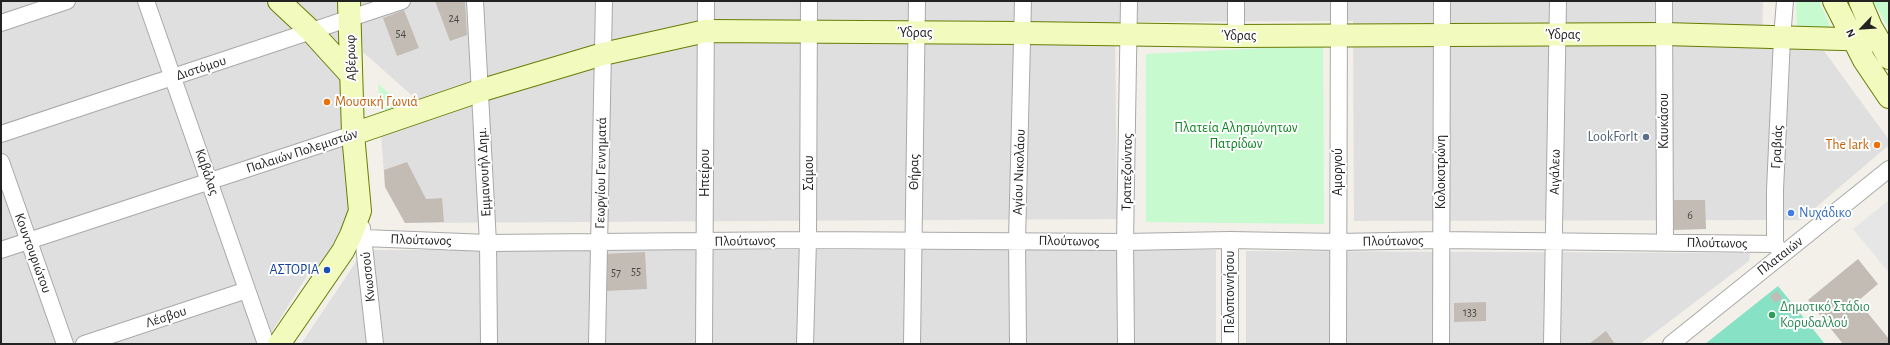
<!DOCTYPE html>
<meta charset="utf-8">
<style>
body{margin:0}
#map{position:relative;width:1890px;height:345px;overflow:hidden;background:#f2f0e9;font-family:"Alegreya Sans",sans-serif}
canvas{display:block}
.frame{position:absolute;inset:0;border:2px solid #222;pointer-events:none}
.north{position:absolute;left:1842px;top:8px;width:40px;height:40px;-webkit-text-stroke:3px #fff;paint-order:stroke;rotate:245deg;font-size:11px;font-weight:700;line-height:16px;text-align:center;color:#222}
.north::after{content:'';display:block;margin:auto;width:14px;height:18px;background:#222;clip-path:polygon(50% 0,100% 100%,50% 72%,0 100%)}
</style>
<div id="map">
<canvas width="1890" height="345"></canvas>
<div class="frame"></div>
<div class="north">N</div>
</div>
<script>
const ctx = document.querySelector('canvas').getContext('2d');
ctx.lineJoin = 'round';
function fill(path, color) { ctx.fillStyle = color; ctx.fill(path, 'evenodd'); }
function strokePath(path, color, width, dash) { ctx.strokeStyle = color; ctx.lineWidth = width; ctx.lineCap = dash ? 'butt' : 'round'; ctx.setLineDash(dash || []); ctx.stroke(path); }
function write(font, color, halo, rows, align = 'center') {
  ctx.font = font + ' "Alegreya Sans",sans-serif'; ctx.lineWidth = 4; ctx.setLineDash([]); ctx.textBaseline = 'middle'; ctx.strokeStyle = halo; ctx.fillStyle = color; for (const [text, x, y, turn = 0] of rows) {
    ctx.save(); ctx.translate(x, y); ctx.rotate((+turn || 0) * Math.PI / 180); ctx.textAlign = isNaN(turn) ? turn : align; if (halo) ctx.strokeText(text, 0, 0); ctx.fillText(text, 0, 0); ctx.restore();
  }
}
fill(new Path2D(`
 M1 1H340L360 191 327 270 312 268 264 344H1Z
 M359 1H1763L1762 48 1824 51 1889 140V145L1801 220 1354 221 1353 21 1115 22 1117 219 405 223 385 187 381 135 435 116 363 52Z
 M364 250H1216V344H301Z
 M1246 251 1750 253 1749 261 1640 344H1246Z`), '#e0dfdf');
fill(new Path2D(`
 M1796 1H1819L1831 28 1797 26Z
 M1873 1H1889V29Z
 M1323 45 1324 224 1146 222V54Z
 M378 84 409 111 381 120Z`), '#c7facf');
fill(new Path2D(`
 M1778 286 1825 344H1705Z`), '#87e1c5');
fill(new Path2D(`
 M1889 200V273L1853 229Z`), '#e6e6e6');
fill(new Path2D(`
 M435 1H465L467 35 450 41Z
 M404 10 419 48 397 56 383 18Z
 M407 162 426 199 442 198 444 222 405 223 385 187 384 170Z
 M1674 200H1705L1706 229 1674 230Z
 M645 252 647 289 606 291 604 254Z
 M1858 259 1878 284 1858 301 1889 339V344H1843L1808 300Z
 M1777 291 1782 298 1775 303 1770 296Z
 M1486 302V321L1454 322V303Z
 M1606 331 1615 344H1589Z`), '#c3bcb5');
const street = new Path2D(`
 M146 1 266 344
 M475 1 488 243 489 344
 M1664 1 1665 242
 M1 23 67 1
 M1236 36V1
 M1 134 402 1
 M1 162 65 344
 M362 228 375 344
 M364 238 488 243 808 240 1125 242 1230 240 1338 242 1441 240 1775 244
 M1230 240V344
 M1 250 353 134
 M1780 251 1775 244V190L1782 38 1785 1
 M84 344 247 290
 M597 344 604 1
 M704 344 706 1
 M805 344 808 240 809 1
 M912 344 917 1
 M1018 344 1017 241 1023 1
 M1126 344 1125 242 1129 1
 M1338 344 1339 1
 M1441 344 1442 1
 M1552 344 1558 1
 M1671 344 1889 169`);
const secondary = new Path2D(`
 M279 1 311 31 351 75
 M1834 1 1864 60 1889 97
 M1860 1 1871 27 1889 58
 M353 134 479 91 603 54 706 31 1023 33 1236 36 1664 34 1878 40
 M279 344 343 251 351 235 360 211 353 134 349 1`);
strokePath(street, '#a9a9a9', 18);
strokePath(secondary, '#677e04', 24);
strokePath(street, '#fff', 16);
strokePath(secondary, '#f3fabe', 22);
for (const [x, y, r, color] of [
 [327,102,4,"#e8710a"],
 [1646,137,4,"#5c6f8a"],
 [1877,145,4,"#e8710a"],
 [1791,213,4,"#3f7fe0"],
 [327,270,4,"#1a4fb4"],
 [1772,315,4,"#2e9e5b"]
]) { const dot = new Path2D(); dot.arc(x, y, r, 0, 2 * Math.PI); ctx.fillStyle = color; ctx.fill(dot); strokePath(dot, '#fff', 1.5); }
write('12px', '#4a4847', null, [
 ["24",454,18],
 ["54",401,33],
 ["6",1690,215],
 ["55",636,271],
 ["57",616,272],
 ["133",1470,312]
]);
write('14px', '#222', '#fff', [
 ["Ύδρας",915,33],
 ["Ύδρας",1563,35],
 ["Ύδρας",1239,36],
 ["Αβέρωφ",351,58,-92],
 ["Διστόμου",201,68,-18],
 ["Καυκάσου",1664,121,-90],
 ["Γραβιάς",1777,147,-87],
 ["Παλαιών Πολεμιστών",302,151,-18],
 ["Καβάλας",207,172,71],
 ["Εμμανουήλ Δημ.",484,172,-93],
 ["Θήρας",914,172,-89],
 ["Αγίου Νικολάου",1019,172,-88],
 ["Τραπεζούντος",1127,172,-89],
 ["Αμοργού",1338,172,-90],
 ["Κολοκοτρώνη",1441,172,-90],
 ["Αιγάλεω",1555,172,-89],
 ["Γεωργίου Γεννηματά",601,173,-89],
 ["Ηπείρου",705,173,-90],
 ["Σάμου",809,173,-90],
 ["Πλούτωνος",421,240,2],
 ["Πλούτωνος",745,241,-1],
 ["Πλούτωνος",1069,241,1],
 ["Πλούτωνος",1393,241,-1],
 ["Πλούτωνος",1717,243,1],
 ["Κουντουριώτου",33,253,70],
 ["Πλαταιών",1780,256,-38],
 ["Κνωσσού",368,277,-96],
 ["Πελοποννήσου",1230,292,-90],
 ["Λέσβου",166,317,-18]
]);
write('14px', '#c56008', '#fff', [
 ["Μουσική Γωνιά",335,102],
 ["The lark",1869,145,"right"]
], 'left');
write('14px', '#0b851f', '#fff', [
 ["Πλατεία Αλησμόνητων",1236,128],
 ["Πατρίδων",1236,144]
]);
write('14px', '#4e5e75', '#fff', [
 ["LookForIt",1638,137]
], 'right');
write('14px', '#366cbe', '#fff', [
 ["Νυχάδικο",1799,213]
], 'left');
write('14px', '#164399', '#fff', [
 ["ΑΣΤΟΡΙΑ",319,270]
], 'right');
write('14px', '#27864d', '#fff', [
 ["Δημοτικό Στάδιο",1780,307],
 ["Κορυδαλλού",1780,323]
], 'left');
</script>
